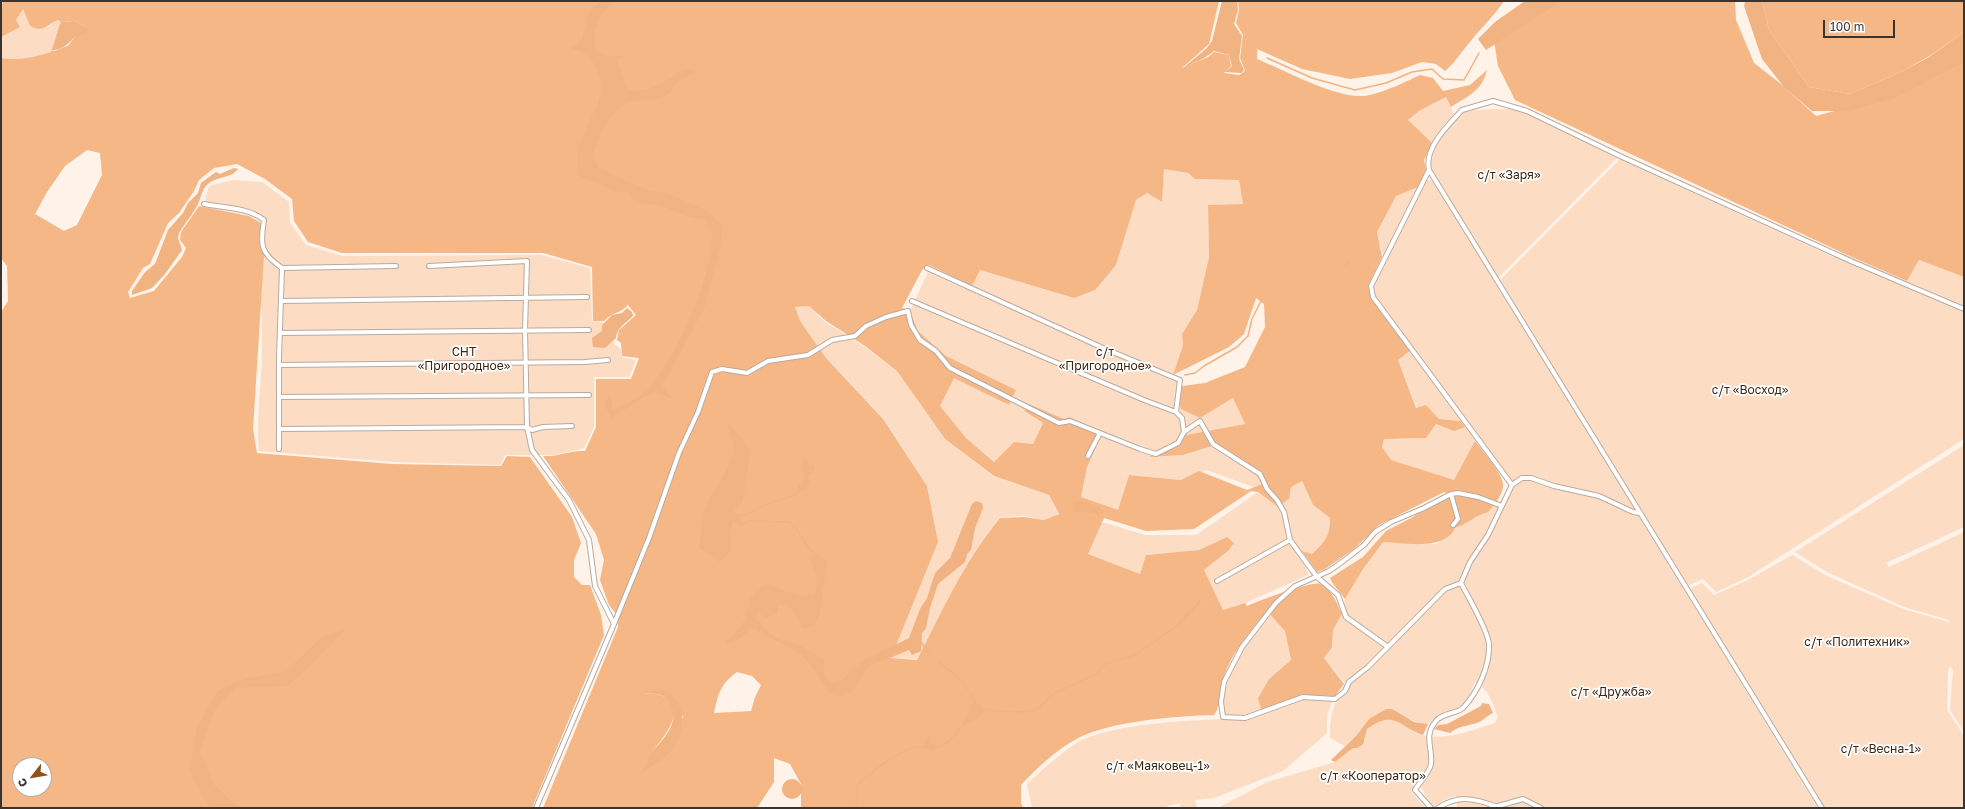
<!DOCTYPE html>
<meta charset="utf-8">
<style>
body{margin:0}
#map{position:relative;width:1965px;height:809px;overflow:hidden;background:#fff2e9;font-family:"Golos Text",sans-serif}
canvas{display:block}
.frame{position:absolute;inset:0;border:2px solid #3a3430;pointer-events:none}
.north{position:absolute;left:12px;top:757px;width:40px;height:40px;box-sizing:border-box;background:#fff;border:1px solid #b0aeac;border-radius:50%;rotate:239deg;font-size:11px;font-weight:700;line-height:16px;text-align:center;color:#3a3430}
.north::after{content:'';display:block;margin:auto;width:14px;height:18px;background:#905118;clip-path:polygon(50% 0,100% 100%,50% 72%,0 100%)}
.scale{position:absolute;left:1823px;top:20px;width:72px;height:18px;box-sizing:border-box;border:2px solid #3a3430;border-top:0;padding-left:5px;font-size:12px;line-height:14px;white-space:nowrap;color:#3a3430;-webkit-text-stroke:3px #fff;paint-order:stroke}
</style>
<div id="map">
<canvas width="1965" height="809"></canvas>
<div class="frame"></div>
<div class="north">С</div>
<div class="scale">100 m</div>
</div>
<script>
const ctx = document.querySelector('canvas').getContext('2d');
ctx.lineJoin = 'round';
function fill(path, color) { ctx.fillStyle = color; ctx.fill(path, 'evenodd'); }
function strokePath(path, color, width, dash) { ctx.strokeStyle = color; ctx.lineWidth = width; ctx.lineCap = dash ? 'butt' : 'round'; ctx.setLineDash(dash || []); ctx.stroke(path); }
function write(font, color, halo, rows, align = 'center') {
  ctx.font = font + ' "Golos Text",sans-serif'; ctx.lineWidth = 3.5; ctx.setLineDash([]); ctx.textBaseline = 'middle'; ctx.strokeStyle = halo; ctx.fillStyle = color; for (const [text, x, y, turn = 0] of rows) {
    ctx.save(); ctx.translate(x, y); ctx.rotate((+turn || 0) * Math.PI / 180); ctx.textAlign = isNaN(turn) ? turn : align; if (halo) ctx.strokeText(text, 0, 0); ctx.fillText(text, 0, 0); ctx.restore();
  }
}
fill(new Path2D(`
 M23 9 30 26 48 27 54 21 60 20 51 52C34 57 18 61 1 58V37L20 26 16 20Z
 M1447 97 1454 115 1432 143 1408 120 1419 111Z
 M1491 109H1518L1617 158 1498 278 1429 167 1436 145 1450 126 1464 111Z
 M1620 159 1833 257 1843 253 1907 281 1919 260 1964 277V439L1748 577 1716 592 1703 579 1687 586 1500 280Z
 M1164 168 1188 173 1195 179 1239 180 1243 204 1208 205 1209 257 1197 310 1182 334 1183 345 1173 375 1182 386 1178 399 1200 418 1233 398 1245 424 1187 435 1149 457 1183 455 1212 446 1257 476 1262 484 1256 488 1207 470 1181 480 1129 475 1118 511 1081 497 1087 467 1103 432 1064 419 1029 404 1024 412 1043 423 1033 444 1014 442 994 462 966 438 940 406 954 377 1009 405 1016 390 946 356 918 331 910 311 928 272 965 289 972 286 980 270 1074 298 1116 265 1136 200 1147 193 1162 202Z
 M233 180 262 182 289 202 290 223 306 245 342 256 541 255 590 268 592 321 602 322 615 345 620 348 622 357 636 360 629 377H594V427L584 448 555 455H505L500 465 394 462 259 451C256 419 261 388 262 356 262 310 259 264 265 218 241 201 231 209 206 203L205 200 209 186Z
 M1426 180H1433L1818 808H1457L1456 796 1448 798 1434 807 1428 802 1419 781 1411 792 1426 808H1218L1267 782 1335 762 1353 748H1358C1361 742 1364 733 1368 729 1374 723 1389 717 1396 720 1406 724 1412 733 1423 735 1447 741 1473 730 1495 723L1498 717C1493 704 1488 688 1475 682 1472 690 1468 701 1461 706 1449 714 1439 713 1428 724 1409 722 1403 714 1386 709L1369 719 1356 736 1345 746 1330 738C1330 725 1330 714 1336 702 1340 696 1345 694 1348 687L1324 658 1332 647 1333 630 1342 614 1345 599 1363 569 1383 542 1437 544C1443 539 1448 534 1454 529 1467 520 1484 517 1494 505L1503 509 1514 485 1479 438 1475 441 1455 481 1391 460 1382 447 1384 439 1426 438 1436 424 1454 431 1460 421 1439 419 1426 406 1417 408 1398 360 1414 349 1375 297 1373 286 1385 263 1377 232 1396 195 1418 187 1422 189Z
 M809 306 825 322 865 347 897 371 945 439 993 476 1049 495 1058 514 1044 520 1024 516 1000 517C965 560 942 611 917 659L891 658 938 542 927 486 885 420 826 358 800 321 795 307Z
 M1964 445V527L1886 563 1889 567 1964 532V732L1950 710 1953 670 1950 666 1948 670 1947 710 1964 736V808H1825L1689 589 1702 583 1714 595 1748 580 1792 555 1825 575 1903 609 1949 622V620L1904 607 1827 572 1795 552Z
 M1302 481 1313 505 1330 518C1330 536 1325 542 1312 554L1302 552 1308 575 1245 603 1223 610 1204 570 1228 551 1234 543 1227 537 1199 550 1146 555 1140 574 1088 554 1102 522 1145 535H1196L1258 492 1278 507 1289 499 1291 487Z
 M1271 615 1285 631 1291 660 1269 679 1258 698 1262 714 1304 698 1332 701 1327 716V733L1283 771 1214 798 1195 800 1197 808H1179L1181 803 1161 808H1032L1027 784C1037 774 1069 746 1082 740 1122 723 1181 721 1224 719 1221 674 1244 647 1271 615Z`), '#fddcc4');
fill(new Path2D(`
 M3 1H1219L1209 44 1182 68 1208 57 1214 52 1229 55 1231 66 1224 73 1239 75 1245 71 1240 58 1243 35 1236 23 1239 10 1238 1H1504C1494 16 1481 28 1470 42 1461 52 1455 63 1445 71L1436 64 1422 62 1392 73 1350 79 1302 69 1257 49V59C1284 70 1335 98 1363 96 1379 95 1405 82 1420 75L1433 78 1443 91 1470 85 1487 70C1482 91 1468 96 1451 107L1446 97 1419 111 1408 120 1432 143 1424 160 1426 170 1418 187 1396 196 1377 232 1382 257 1368 286 1371 297 1410 351 1398 360 1416 408 1426 405 1439 419 1460 421 1465 427 1454 431 1436 424 1426 438 1384 439 1382 447 1391 460 1454 480 1475 441C1482 450 1502 473 1503 484 1504 493 1494 506 1488 512 1477 515 1467 524 1455 528 1445 551 1404 543 1383 542L1363 569 1345 599C1340 591 1333 586 1330 578L1363 557 1386 531 1413 517 1447 493 1444 492 1379 525 1354 549 1325 569 1317 572 1302 551 1312 554C1325 542 1330 536 1330 518L1313 505 1302 481 1291 487 1289 499 1278 507 1258 492 1251 491 1194 529 1146 531 1104 518 1088 554 1140 574 1146 555 1199 550 1227 537 1234 543 1228 551 1204 570 1223 610 1245 603 1247 606C1258 601 1314 580 1321 584 1333 591 1336 602 1342 614L1333 630 1332 647 1324 658 1344 684 1335 696 1302 695 1261 710 1258 698 1269 679 1291 660 1285 631 1267 611C1250 632 1231 653 1223 679 1219 691 1222 705 1214 715 1177 716 1111 721 1078 738 1057 749 1037 768 1021 785V803L1023 808H801V784L790 764 774 758V782L757 808H543L618 627 617 615 609 605 600 580 604 560 596 534 543 456C558 457 570 450 585 451L596 427V379H631L639 358 622 356 621 343 617 340 619 330 636 315 628 305C621 313 611 313 604 321H593L592 267 543 253H342L308 242 294 221 292 199 265 179 237 164 214 168 199 180 194 191 179 213 168 223 150 264 143 268 128 292 130 298 154 291 182 257 186 248 180 240 181 232 199 206 249 216 261 223 259 239 264 256 253 429 257 453 392 464 501 466 507 456 530 457 572 517 581 543 574 560V577L582 585H590L601 615 604 635 532 808H1V312L8 301 7 266 1 258V58C18 61 34 57 51 52L60 22 59 20C46 23 46 34 30 26L23 9 16 20 20 27 1 37V9ZM75 21 88 28 72 40 69 45 55 51 52 50 61 22ZM87 150 100 153 102 175 77 225 64 231 35 214 47 192 65 166ZM1164 169 1188 173 1195 179 1239 180 1243 204 1208 205 1209 257 1197 310 1182 334 1183 345 1173 375 1229 347 1244 334 1256 298 1264 304 1265 327 1245 367 1205 383 1182 386 1178 399 1181 409 1200 418 1233 398 1245 424 1186 435 1149 457 1183 455 1212 446 1257 476 1262 484 1247 490 1199 471 1181 480 1129 475 1118 510 1081 497 1087 467 1103 432 1069 417 1064 419 1029 404 1024 411 1043 423 1033 444 1014 442 994 462 966 438 940 406 954 378 1009 405 1016 390 946 356 918 331 910 311 902 308 922 270 929 265 972 286 980 270 1074 298 1095 290 1116 265 1136 200 1147 193 1162 202ZM809 306 826 321 865 346 897 371 945 439 994 476 1049 495 1059 514 1044 520 1024 517 1000 518C965 560 942 611 917 660L891 658 938 542 927 486 884 420 826 358 800 321 795 307ZM737 672 752 676 761 685 755 697 751 711 714 713C718 694 721 683 737 672ZM663 691 683 717 642 773V769C648 763 650 755 655 748 666 735 687 708 663 696 658 693 650 694 644 693ZM20 765H44V789H20Z
 M1560 1H1735L1736 20 1754 63 1781 84 1816 116 1867 102 1964 60V277L1919 260 1907 281 1843 253 1515 100 1498 66 1494 41Z
 M1762 1H1964V32L1931 55 1901 72 1850 94 1809 87 1769 30Z`), '#f6b787');
fill(new Path2D(`
 M603 1H614C598 18 591 28 596 52L608 56 622 55 617 61 628 90C651 95 668 77 688 68L699 72C693 74 685 76 680 80 672 86 675 92 663 97 653 101 643 100 633 101 611 105 598 138 593 156L599 168 619 178 650 191 664 192 708 211 723 227 721 246 704 309 662 386 668 394 677 400 653 392 611 418 605 405 610 393 613 410C622 405 634 401 642 394 672 369 700 299 709 261 712 252 711 241 712 231L704 220 688 217 660 205 636 204 628 191 615 193 597 182 586 180 579 175C579 169 577 160 578 153 586 111 620 97 587 53L570 49 582 39 589 10Z
 M1222 1H1237L1238 10 1234 24 1242 36 1239 59 1244 70 1241 73 1225 72 1232 66 1229 55 1214 51C1205 59 1192 63 1182 69L1207 48 1212 41Z
 M1525 1H1561L1486 50 1478 39 1495 22Z
 M1745 1H1762L1769 30 1809 87 1850 94 1901 72 1929 57 1964 32V62L1895 98 1848 111H1812L1784 87 1762 59 1744 6Z
 M75 21 88 28V32L84 35 74 38C68 43 62 51 52 50L61 22Z
 M234 168 238 169C230 179 217 176 208 184 202 189 201 197 198 204 193 214 185 223 179 233L178 238 182 250 165 274 152 288 132 295V291L145 272 155 264 168 230 183 213 188 203 198 193 201 183 216 172 220 174Z
 M627 308 632 312 633 316C625 324 617 327 616 338L605 348 593 347 592 338 602 331V325L612 315 622 313Z
 M727 422C733 430 746 440 749 449 750 455 745 496 742 502 740 505 736 508 734 511L739 516 741 525 733 521 730 535 731 550 720 562 699 547C702 534 699 522 704 510 709 495 734 465 733 449 733 441 729 431 727 422Z
 M805 459 811 465H815V470L809 475C810 491 806 488 795 495L800 483 805 477 802 463Z
 M1080 500 1100 507 1102 512 1100 514 1082 511 1075 513 1073 512C1071 506 1074 502 1080 500Z
 M976 501 982 503 983 508 975 528 971 550 967 554 965 562 938 584 930 608 926 628 922 633 921 651 912 655 909 650 868 667 855 689 842 697 830 694C823 683 817 672 809 663 795 646 771 641 754 628L731 644 724 643C742 627 746 623 750 598L763 586 768 585 800 596 815 595 817 581 811 560 813 553 820 555 827 561 820 613 814 626 803 629 793 611 786 604 779 605 776 614 766 618 758 612 755 619 771 634 782 640 796 643 824 660C824 670 823 678 833 684L840 681 863 661 909 638 920 609 927 598 935 573 950 558 972 504Z
 M346 628 306 670 287 686 236 688 215 710 200 752 214 785 239 808H213L207 804 189 771 197 727 218 690 246 678 285 672 321 638Z
 M652 691C656 691 661 690 664 691 685 698 686 726 677 742 671 755 654 765 642 773V769C647 763 648 757 653 751 664 738 679 724 671 706 669 701 666 697 661 695 656 693 648 694 643 693Z
 M974 703 981 705 985 710 978 718 966 725 962 724 969 712 970 704Z
 M1482 703 1489 704 1493 713C1486 716 1483 721 1477 723 1467 726 1458 726 1450 733L1434 729 1438 725 1447 724 1481 706Z
 M1386 709H1392L1414 722 1428 724 1423 735C1398 726 1395 709 1367 729L1363 744 1358 748H1353L1335 762 1331 760 1356 736 1369 719Z
 M929 736 932 739 931 743 936 746 935 750 923 749 925 739Z
 M782 789a10 10 0 1 1 20 0a10 10 0 1 1-20 0Z`), '#f2b383');
strokePath(new Path2D(`
 M1267 58 1312 78 1355 90 1386 83 1412 72 1432 69 1443 79 1464 80 1479 53
 M1345 266 1349 262
 M1185 375 1195 373 1204 366 1237 347 1248 336 1252 319 1262 299
 M795 495 767 504 750 513 739 516 741 525 750 521 789 522 797 529 803 540 813 553
 M921 642 929 654
 M938 661C953 673 969 685 976 704
 M984 710 1020 712 1036 710 1055 693 1098 673 1105 664 1135 655 1179 624 1201 600
 M936 747C949 747 956 731 964 724
 M858 808 856 803 858 784C873 771 904 745 924 746`), '#f2b383', 1.5);
const street = new Path2D(`
 M1429 170 1822 808
 M204 204C224 208 247 207 264 220 260 245 260 253 282 268L279 357V449
 M429 266 527 261 525 330 527 427 532 450 569 500 589 540 595 586 614 624 536 808
 M282 268 396 266
 M927 268 1103 348 1180 380 1176 412 1182 418 1184 432
 M281 301 587 297
 M912 301 1144 400 1176 412
 M280 333 589 330
 M280 365 585 362 608 360
 M280 397 589 395
 M279 429 527 427 532 430 543 427 572 426
 M1100 433 1140 449 1156 454 1178 443 1184 432 1200 421 1213 444 1260 474 1267 489 1277 500 1284 512 1290 540 1317 577 1338 595 1346 617 1388 647
 M1512 485 1373 297 1371 286 1429 170C1424 147 1448 126 1462 110L1493 101 1527 111 1620 156 1853 262 1964 309
 M1451 494 1458 519 1453 525
 M1502 506 1478 497 1458 493 1451 494 1424 508 1391 522 1375 532 1364 545 1342 562 1329 571 1295 586 1276 603 1242 647 1224 682 1221 702 1223 717 1245 718 1303 697 1335 699 1345 691 1349 682 1368 667 1445 589 1461 583 1470 562 1488 535 1512 485 1522 478H1531L1554 486 1599 496 1633 512 1639 513
 M1217 581 1290 540
 M614 624 649 538 679 453 698 412 712 372 722 369 747 373 768 361 808 355 832 340 855 336 866 326 886 317 908 311 911 325 920 340 936 351 950 368 1059 423 1070 421 1100 433 1088 456
 M1431 808 1415 790C1419 783 1430 772 1431 764 1433 748 1423 736 1436 721 1442 713 1456 714 1463 708 1478 692 1490 666 1489 644 1488 630 1468 597 1461 583
 M1438 808C1458 795 1473 798 1495 806
 M1491 808 1523 799 1541 808`);
strokePath(street, '#b9aa9f', 6);
strokePath(street, '#fff', 4);
write('12px', '#402611', '#fff', [
 ["с/т «Заря»",1509,175],
 ["СНТ",464,352],
 ["«Пригородное»",464,366],
 ["с/т",1105,352],
 ["«Пригородное»",1105,366],
 ["с/т «Восход»",1750,390],
 ["с/т «Политехник»",1857,642],
 ["с/т «Дружба»",1611,692],
 ["с/т «Весна-1»",1881,749],
 ["с/т «Маяковец-1»",1158,766],
 ["с/т «Кооператор»",1373,776]
]);
</script>
